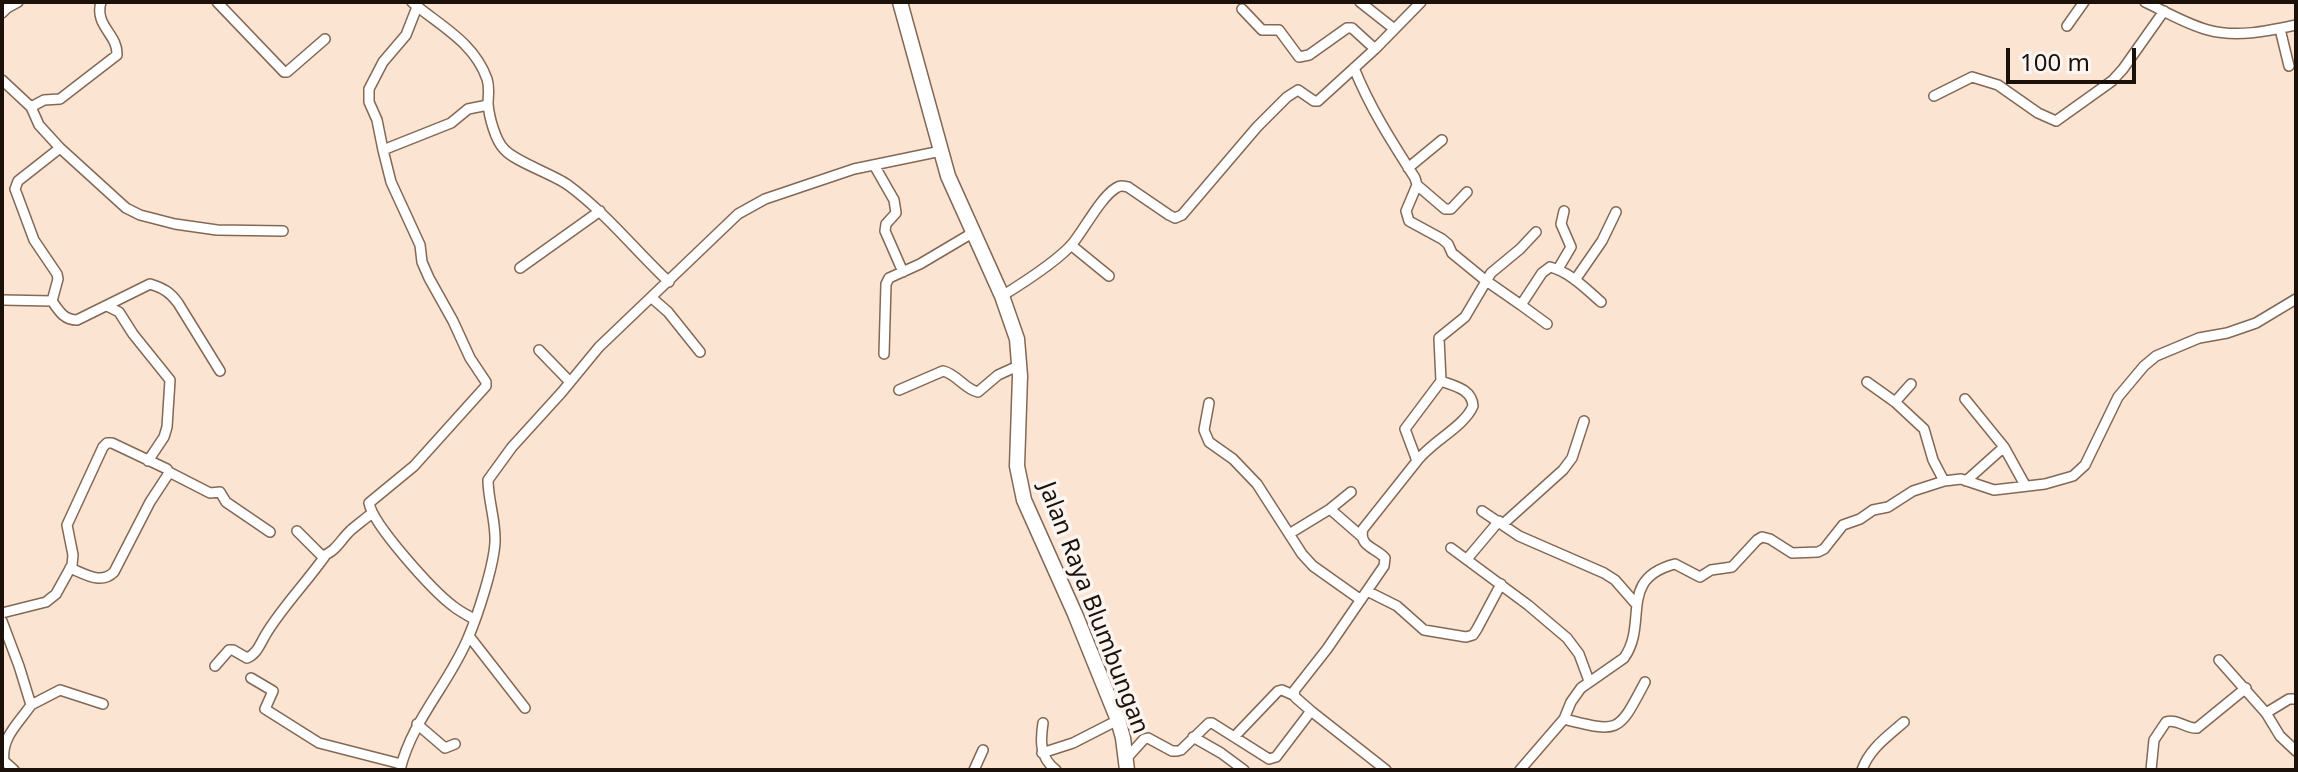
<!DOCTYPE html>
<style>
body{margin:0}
#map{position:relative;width:2298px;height:772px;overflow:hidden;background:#fce4d3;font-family:"Noto Sans",sans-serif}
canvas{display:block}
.frame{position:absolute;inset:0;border:4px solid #1b110a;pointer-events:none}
.scale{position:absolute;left:2006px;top:48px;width:130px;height:36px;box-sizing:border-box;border:4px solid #1b110a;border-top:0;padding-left:10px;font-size:24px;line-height:28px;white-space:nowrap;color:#1b110a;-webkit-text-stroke:6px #fbf5f1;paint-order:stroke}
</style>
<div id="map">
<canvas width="2298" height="772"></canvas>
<div class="frame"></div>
<div class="scale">100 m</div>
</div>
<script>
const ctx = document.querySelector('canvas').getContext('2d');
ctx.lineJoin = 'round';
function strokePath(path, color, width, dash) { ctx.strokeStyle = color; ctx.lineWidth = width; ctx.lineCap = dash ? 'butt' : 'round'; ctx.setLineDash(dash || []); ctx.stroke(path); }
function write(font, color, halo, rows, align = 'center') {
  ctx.font = font + ' "Noto Sans",sans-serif'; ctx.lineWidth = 7; ctx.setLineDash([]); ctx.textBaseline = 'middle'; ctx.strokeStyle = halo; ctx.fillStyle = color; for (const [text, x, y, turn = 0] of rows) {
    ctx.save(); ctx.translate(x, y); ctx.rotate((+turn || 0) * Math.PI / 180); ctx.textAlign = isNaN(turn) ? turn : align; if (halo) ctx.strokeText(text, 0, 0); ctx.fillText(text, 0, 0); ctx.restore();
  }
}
const minor = new Path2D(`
 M217 2 284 72H287L325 39
 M412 2C440 26 474 42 487 79 490 88 488 95 488 104 489 116 495 140 504 149 515 162 551 173 568 185 607 214 634 249 669 282
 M1360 2 1393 28
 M2145 2C2166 12 2186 24 2208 30 2237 38 2268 31 2296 25
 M1242 9 1262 30H1279L1299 57 1309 55 1347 28H1352L1375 49
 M2 13 7 8 18 2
 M2067 26 2084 2
 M2280 29 2289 66
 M1354 68C1370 108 1392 142 1415 178L1417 185 1406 211 1409 221 1442 239 1448 244 1452 253 1485 280 1521 305 1542 273 1550 267C1570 272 1586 289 1601 302
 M2 80 31 107 39 125 60 148 126 208 140 215 175 224 217 230 283 231
 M1934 96 1972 77 1998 85 2038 113 2056 121 2112 81 2123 69 2164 11
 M31 107 44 100 60 99 117 55C118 34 94 26 101 2
 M383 150 377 120 369 102V89L383 62 406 35 417 7
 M874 165 894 200 896 213 886 224 885 231 903 272
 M1408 168 1442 140
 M1417 185 1445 209H1451L1467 192
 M1071 245 1109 276
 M520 268 600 211
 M1558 269 1571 247 1561 224 1564 211
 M1575 280 1602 241 1616 212
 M1002 296C1023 283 1058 261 1073 243 1085 228 1101 197 1116 188 1121 185 1123 186 1128 187L1169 215 1175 218 1182 215 1257 127 1287 97 1298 90 1314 101H1318L1375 49 1421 2
 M652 298 668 312 700 352
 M2 300 52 301C59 311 64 320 77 320L150 284C163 288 170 292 178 303L220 371
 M52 301 58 279 57 274 34 240 15 189 18 181 60 148
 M1521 305 1547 324
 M107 306 119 312 133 334 170 380 167 427 164 437 148 461
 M539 350 570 382
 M884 354 886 284 889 278 920 264 974 232
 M1867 382 1895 402
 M1911 384 1895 402 1924 429 1933 460 1944 481
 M899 390 943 371C957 374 964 389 978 392L998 375 1020 365
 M1965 399 2004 447 2025 485
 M1209 403 1204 430 1209 442 1233 459 1257 484 1302 554 1313 566 1361 600
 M1417 461C1432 441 1464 427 1473 406 1472 389 1454 386 1441 381L1439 338 1465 317 1491 273 1520 249 1536 232
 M169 472 210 493 220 492 226 502 270 532
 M1966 481 2004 447
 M1330 509 1361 536
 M1482 511 1519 536 1604 573 1615 580 1636 604
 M1503 524 1563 470 1572 458 1584 421
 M297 531 322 556C336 552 341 539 351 530 358 524 365 519 372 513
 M1289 534 1330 509 1351 492
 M1451 548 1528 605 1567 638 1579 654 1589 681
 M1467 559 1499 521
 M1367 591 1397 606 1424 630 1466 637 1473 635 1477 629 1501 584
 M2 613 46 602 56 594 72 565 73 555 67 525 103 447 107 443H112L167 469 169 473 150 502 114 572C101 585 85 574 70 568
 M474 619C467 615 459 611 453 606 433 591 373 525 369 503L414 466 486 386V382L470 358 453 321 429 278 422 262 420 245 391 182 383 150 451 123 468 109 488 105
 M2 621 19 666 31 705C19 723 1 737 4 761L14 770
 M469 636 525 708
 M2219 660 2266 713 2280 736 2296 751
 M215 666 229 650H233L247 658C257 654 260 644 266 634 283 606 306 583 325 556
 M251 678 273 691 265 709 319 743 401 764
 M31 705 60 690 103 704
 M1311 711 1295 697 1294 691 1327 649 1384 566 1385 558C1376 548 1358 546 1363 529L1417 461 1405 429 1441 381
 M2266 713 2289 699H2296
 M1564 719C1620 733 1618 733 1645 682
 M1043 723C1040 742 1040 758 1056 770
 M417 724 445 748 455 744
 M1193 737 1221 753 1244 770
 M1234 737 1278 691 1282 690 1293 695
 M1042 753 1073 743 1118 720
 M1126 759 1144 739 1148 738 1172 751H1177L1181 750 1209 723H1212L1269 759 1276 757 1311 711 1386 770
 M400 770C412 720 449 684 468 638 478 615 494 565 495 542 496 521 488 500 488 480L512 447 562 392 599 347 738 214 765 199 854 169 941 151
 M974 770 983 750
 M1520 770 1564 719 1571 702 1581 688 1624 658C1649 623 1617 579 1675 564L1700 577 1711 570 1732 567 1757 540 1762 537 1770 539 1792 553 1818 552 1824 549 1843 525 1860 519 1873 510 1888 507 1913 491 1944 481 1961 479 1994 490 2045 484 2073 476 2085 465 2118 397 2144 366 2156 356 2199 338 2227 333 2256 323 2296 299
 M1862 770C1869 749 1888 736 1904 722
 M2151 770 2154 740 2166 722C2177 718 2186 729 2197 728L2246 688`);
const primary = new Path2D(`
 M900 2 948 176 1002 296 1017 339 1020 376 1017 466 1024 500 1075 614 1118 720 1123 738 1127 770`);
strokePath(minor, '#826855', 12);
strokePath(primary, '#826855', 17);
strokePath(minor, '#fff', 9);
strokePath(primary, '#fff', 14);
write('24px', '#1b110a', '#fbf5f1', [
 ["Jalan Raya Blumbungan",1093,608,69]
]);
</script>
